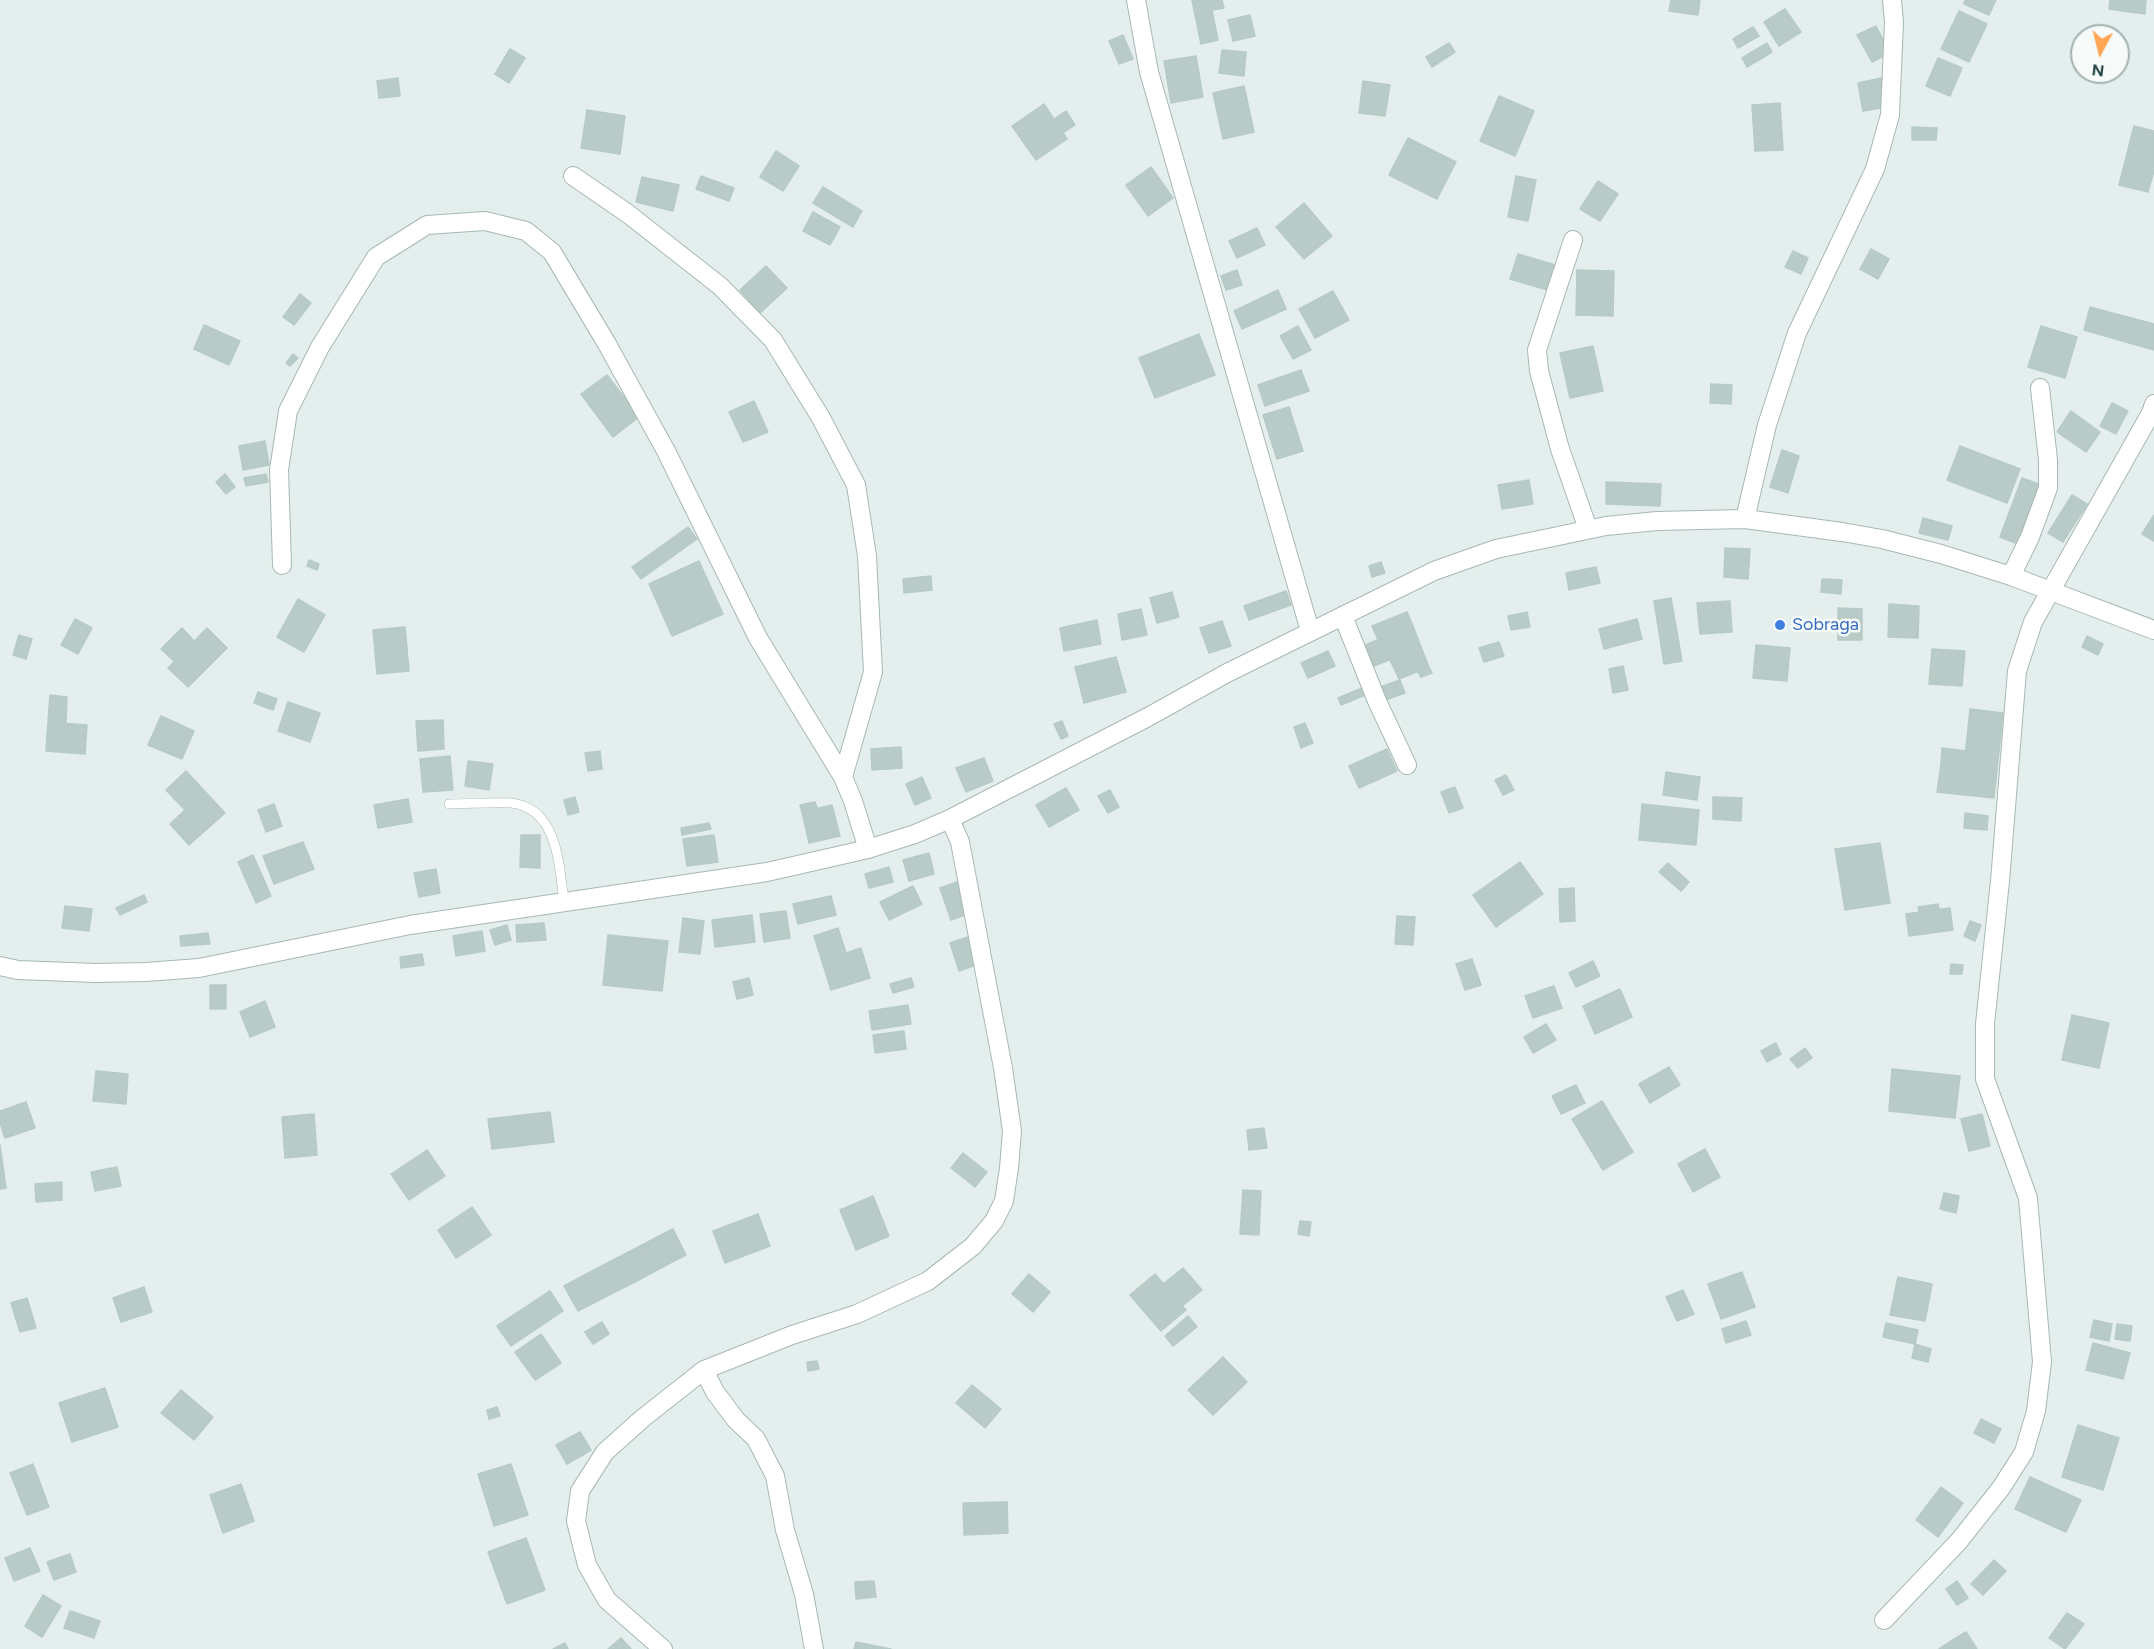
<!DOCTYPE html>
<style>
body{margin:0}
#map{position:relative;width:2154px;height:1649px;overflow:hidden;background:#e4efed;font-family:Figtree,sans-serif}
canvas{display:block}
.north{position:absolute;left:2070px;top:24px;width:60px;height:60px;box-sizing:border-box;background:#f6fbfa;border:2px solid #a1b2b0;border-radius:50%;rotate:187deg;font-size:16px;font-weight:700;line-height:24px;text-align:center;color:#214442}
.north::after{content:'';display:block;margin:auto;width:21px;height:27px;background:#ffa553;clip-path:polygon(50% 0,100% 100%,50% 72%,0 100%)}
</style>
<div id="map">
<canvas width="2154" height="1649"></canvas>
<div class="north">N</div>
</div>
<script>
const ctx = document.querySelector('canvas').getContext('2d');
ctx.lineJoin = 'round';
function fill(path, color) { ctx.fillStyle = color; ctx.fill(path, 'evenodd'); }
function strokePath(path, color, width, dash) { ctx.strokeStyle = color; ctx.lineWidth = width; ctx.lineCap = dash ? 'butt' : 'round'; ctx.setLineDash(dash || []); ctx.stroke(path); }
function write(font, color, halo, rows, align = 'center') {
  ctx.font = font + ' Figtree,sans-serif'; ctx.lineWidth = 5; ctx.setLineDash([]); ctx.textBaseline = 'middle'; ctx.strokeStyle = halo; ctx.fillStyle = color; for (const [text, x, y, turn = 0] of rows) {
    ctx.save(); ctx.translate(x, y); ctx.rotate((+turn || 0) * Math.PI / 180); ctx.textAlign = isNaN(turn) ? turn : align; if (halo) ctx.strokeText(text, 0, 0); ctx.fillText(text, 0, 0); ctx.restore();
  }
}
const building = new Path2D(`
 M1192 0H1210L1218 40 1201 44Z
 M1210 0H1222L1224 8 1212 10Z
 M1671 0 1700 1 1698 15 1669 11Z
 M1965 0H1996L1989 15 1964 4Z
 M2110 0H2146L2145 14 2109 9Z
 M1785 9 1801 32 1779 46 1764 22Z
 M1959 11 1987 24 1969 62 1941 49Z
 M1250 15 1255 36 1233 41 1228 20Z
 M1876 26 1890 53 1872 62 1857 35Z
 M1753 27 1759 36 1738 48 1733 39Z
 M1123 35 1133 59 1119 64 1109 41Z
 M1449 43 1455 52 1432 67 1426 57Z
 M1767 43 1772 52 1747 67 1742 58Z
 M510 49 525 58 509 83 495 74Z
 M1222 50 1246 52 1244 76 1219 73Z
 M1196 56 1203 97 1171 103 1164 61Z
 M1938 58 1962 68 1950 96 1926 86Z
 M398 78 400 96 379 98 377 81Z
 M1881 78 1887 107 1863 111 1858 83Z
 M1363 81 1390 85 1385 116 1359 113Z
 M1244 86 1254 132 1223 139 1213 93Z
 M1499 96 1534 111 1515 156 1480 141Z
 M1780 103 1783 150 1755 151 1752 105Z
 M1044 104 1067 139 1036 160 1012 126Z
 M587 110 625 116 620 154 581 148Z
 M1066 111 1075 125 1063 133 1054 119Z
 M2134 126 2154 131V171L2148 192 2119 185Z
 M1912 127 1937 128 1936 140H1912Z
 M1408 138 1456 162 1437 199 1389 175Z
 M776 151 799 166 783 191 760 177Z
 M1151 167 1173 198 1148 216 1126 185Z
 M701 176 734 188 729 201 696 189Z
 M1516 176 1536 180 1528 221 1508 217Z
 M642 177 679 185 673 211 636 202Z
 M1598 181 1618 194 1600 221 1580 209Z
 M823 187 862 211 853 227 813 203Z
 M1304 203 1332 236 1304 259 1276 227Z
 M813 212 840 227 830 245 803 231Z
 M1257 228 1265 245 1237 258 1229 241Z
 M1871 249 1889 259 1878 279 1860 269Z
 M1793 251 1808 258 1801 274 1785 267Z
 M1518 254 1559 266 1551 291 1510 279Z
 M766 266 787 288 760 313 740 290Z
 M1237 270 1242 285 1226 290 1221 276Z
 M1577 270 1614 271 1613 316 1576 315Z
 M1278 290 1286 309 1242 329 1234 311Z
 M1333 291 1349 320 1315 338 1299 309Z
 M300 294 311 303 294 325 283 317Z
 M2090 307 2154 324V350L2084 330Z
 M204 325 240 341 229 365 194 349Z
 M1298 326 1311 350 1293 359 1280 336Z
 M2041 326 2077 337 2065 378 2028 367Z
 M1199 334 1215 375 1155 398 1139 358Z
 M1593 346 1603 391 1570 398 1560 353Z
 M293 354 298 358 290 366 286 363Z
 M1301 370 1309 391 1265 406 1258 385Z
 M607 375 639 417 613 437 581 394Z
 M1711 384 1732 385 1731 404 1710 403Z
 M754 401 768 432 743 442 729 412Z
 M2112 403 2128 411 2116 434 2100 426Z
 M1289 407 1303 451 1277 459 1263 415Z
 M2071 411 2100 432 2086 452 2057 432Z
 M265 441 269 465 243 470 239 446Z
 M1960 446 2020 469 2007 503 1947 480Z
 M1782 450 1799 456 1788 493 1770 487Z
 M225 474 235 487 226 494 216 482Z
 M266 474 268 482 246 486 244 478Z
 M2022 478 2041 485 2018 544 2000 537Z
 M1529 480 1533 504 1502 509 1498 485Z
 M1606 482 1661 484 1660 506 1606 504Z
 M2072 495 2087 504 2063 542 2048 533Z
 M2154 515V541L2142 534Z
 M1923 518 1952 526 1948 540 1919 533Z
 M688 527 697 539 641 579 632 567Z
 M1725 548 1750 549 1748 579 1724 577Z
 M309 560 319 564 317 570 307 566Z
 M699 561 723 614 672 636 649 584Z
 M1381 562 1385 573 1372 577 1369 566Z
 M1596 567 1600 583 1569 590 1566 573Z
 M931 576 932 590 904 593 903 579Z
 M1822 579 1842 580 1841 594 1821 592Z
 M1286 591 1291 605 1249 620 1244 606Z
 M1172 592 1179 617 1157 623 1150 598Z
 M1671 598 1682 661 1664 664 1654 601Z
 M298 599 325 615 304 652 277 637Z
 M1730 601 1732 632 1700 634 1697 603Z
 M1889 604 1919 606 1918 638 1888 637Z
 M1838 608 1862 609V640H1838Z
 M1141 609 1147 635 1122 640 1118 614Z
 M1407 612 1413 626 1378 640 1372 626Z
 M1527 612 1530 627 1511 630 1508 616Z
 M75 619 92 628 78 654 61 645Z
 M1637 619 1642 639 1604 649 1599 629Z
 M1097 620 1101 644 1064 651 1060 628Z
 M1222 621 1231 646 1209 653 1200 628Z
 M1413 626 1421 647 1374 666 1365 645Z
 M405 627 409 671 377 674 373 630Z
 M182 628 194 641 174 661 161 649Z
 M207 628 227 648 188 687 168 668Z
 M19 635 32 639 26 659 13 655Z
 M2087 636 2103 644 2098 655 2082 647Z
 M1499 642 1504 656 1484 662 1479 648Z
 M1756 645 1790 648 1787 681 1753 678Z
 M1421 647 1429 667 1399 679 1390 660Z
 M1932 649 1965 651 1962 686 1929 684Z
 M1328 651 1335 666 1308 678 1301 663Z
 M1116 657 1126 692 1084 703 1075 667Z
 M1623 666 1628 690 1613 693 1609 669Z
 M1429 667 1432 673 1421 677 1418 672Z
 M1400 680 1405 693 1385 700 1380 687Z
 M1362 688 1365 695 1341 705 1338 698Z
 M258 692 277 699 273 710 254 703Z
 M50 695 67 697 66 723 48 722Z
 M288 702 320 713 310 742 278 731Z
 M1970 709 2003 713 1997 770 1964 767Z
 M161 716 194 731 182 759 148 745Z
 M443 720 444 749 418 751 416 721Z
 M1062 721 1068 736 1061 739 1054 724Z
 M48 722 87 725 85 754 46 751Z
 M1305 723 1313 743 1301 748 1294 727Z
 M901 747 902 768 872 770 871 749Z
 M1942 748 1966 751 1964 767 1941 764Z
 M1387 749 1397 771 1359 788 1349 766Z
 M600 751 602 769 588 771 585 753Z
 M450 756 453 790 423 792 420 759Z
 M984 758 993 781 966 792 956 768Z
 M468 761 493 764 489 790 465 786Z
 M1941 764 1997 770 1994 798 1937 792Z
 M186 771 225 813 189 845 170 824 185 810 166 790Z
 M1666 772 1700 777 1697 800 1663 795Z
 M1506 775 1514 790 1503 795 1495 780Z
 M922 777 931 798 915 805 906 784Z
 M1455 787 1463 808 1449 813 1441 792Z
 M1066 788 1079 810 1049 827 1036 805Z
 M1110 790 1119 807 1108 813 1098 796Z
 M575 797 579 812 568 815 564 800Z
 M1713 797 1742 798 1741 821 1713 819Z
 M408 799 412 822 378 828 374 805Z
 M815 802 817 808 802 812 800 805Z
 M274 804 282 826 266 832 258 810Z
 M1642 804 1699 810 1696 845 1639 840Z
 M832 805 840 836 809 843 802 812Z
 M1965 813 1988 816 1987 830 1964 828Z
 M709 823 711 829 682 835 681 828Z
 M521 835H540V868L520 867Z
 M714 835 718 862 687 866 683 839Z
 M303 842 314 869 274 884 263 856Z
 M1880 843 1890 903 1845 910 1835 849Z
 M929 853 934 874 909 881 903 860Z
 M253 855 271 896 256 903 238 862Z
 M1520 862 1543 894 1496 927 1473 895Z
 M1668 863 1689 882 1681 891 1659 872Z
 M889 867 893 882 869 888 865 874Z
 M436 869 440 893 419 897 414 873Z
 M960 881 971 913 951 920 940 888Z
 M913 886 922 904 889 920 880 902Z
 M1574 888 1575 921 1560 922 1559 889Z
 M144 895 147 902 120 915 116 908Z
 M831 896 836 915 798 924 793 904Z
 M1938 904 1939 909 1919 912 1918 907Z
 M65 906 92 909 89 931 62 928Z
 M1950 908 1953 930 1909 936 1906 914Z
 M786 911 790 938 764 942 760 914Z
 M752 915 755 942 715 947 712 920Z
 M1397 916 1415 917 1413 945 1395 944Z
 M683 918 704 921 700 954 679 952Z
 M1970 921 1981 925 1975 941 1964 936Z
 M544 923 546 940 517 942 516 925Z
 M507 925 511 940 495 945 490 930Z
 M838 928 846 953 861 948 870 978 831 990 814 936Z
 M482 931 485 951 456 956 453 936Z
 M208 933 210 944 181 946 180 936Z
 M608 935 668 941 662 991 603 985Z
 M968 937 976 965 959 971 950 943Z
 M422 954 424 965 401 968 400 957Z
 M1472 959 1481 985 1465 990 1456 964Z
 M1593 961 1600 976 1576 987 1569 973Z
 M1951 964 1963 965 1962 974H1950Z
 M749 978 753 995 737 999 733 982Z
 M911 978 914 987 893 993 890 984Z
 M210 985H226V1009H210Z
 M1554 986 1562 1008 1533 1018 1525 996Z
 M1620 989 1632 1017 1595 1034 1583 1006Z
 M265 1001 275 1027 250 1037 240 1012Z
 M908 1005 911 1024 872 1030 869 1011Z
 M2072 1015 2109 1023 2099 1068 2062 1060Z
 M1546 1024 1556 1040 1533 1053 1524 1037Z
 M904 1031 906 1049 875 1053 873 1035Z
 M1776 1043 1781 1054 1767 1062 1761 1051Z
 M1805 1048 1812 1058 1798 1068 1790 1059Z
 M1669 1067 1680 1085 1650 1103 1639 1084Z
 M1892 1069 1960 1076 1955 1118 1889 1111Z
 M96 1071 128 1074 126 1104 93 1101Z
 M1576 1085 1585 1103 1561 1114 1552 1096Z
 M1602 1101 1633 1152 1603 1170 1572 1119Z
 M26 1102 35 1128 5 1138 0 1123V1111Z
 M550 1112 554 1142 492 1149 488 1119Z
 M314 1114 317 1155 285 1158 282 1117Z
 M1982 1114 1990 1146 1969 1151 1961 1119Z
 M1264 1128 1267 1148 1249 1150 1247 1130Z
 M0 1145 6 1188 0 1189Z
 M1705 1149 1720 1177 1693 1192 1678 1164Z
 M427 1150 445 1176 409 1200 391 1174Z
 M963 1153 987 1172 975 1187 951 1168Z
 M117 1167 121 1186 95 1191 91 1172Z
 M62 1182V1200L36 1202 35 1184Z
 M1243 1190 1261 1191 1259 1235 1240 1234Z
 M1944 1193 1959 1196 1956 1213 1940 1209Z
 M873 1196 889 1236 856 1250 840 1210Z
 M472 1207 491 1235 456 1258 438 1230Z
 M758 1214 770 1246 725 1263 713 1231Z
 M1300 1221 1311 1222 1309 1236 1298 1234Z
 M673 1229 686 1255 672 1262 659 1236Z
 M659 1236 672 1262 659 1269 646 1243Z
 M646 1243 659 1269 633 1283 619 1257Z
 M619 1257 633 1283 607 1296 594 1270Z
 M1183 1268 1202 1290 1182 1306 1163 1284Z
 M594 1270 607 1296 578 1311 564 1286Z
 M1742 1272 1755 1307 1721 1319 1708 1284Z
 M1029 1274 1050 1292 1033 1312 1012 1294Z
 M1155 1274 1186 1310 1161 1331 1130 1295Z
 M1898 1277 1932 1284 1925 1321 1890 1315Z
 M144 1287 152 1312 121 1322 113 1298Z
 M1683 1290 1694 1314 1677 1321 1666 1297Z
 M550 1291 563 1311 511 1346 497 1326Z
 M27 1298 36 1328 20 1332 11 1303Z
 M1188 1316 1197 1327 1173 1346 1165 1336Z
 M2094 1320 2112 1324 2109 1341 2090 1337Z
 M1746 1321 1751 1335 1726 1343 1722 1329Z
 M602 1322 609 1334 593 1344 585 1332Z
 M1886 1323 1918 1330 1915 1344 1883 1337Z
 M2117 1324 2132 1326 2130 1341 2115 1339Z
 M541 1334 561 1363 535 1380 515 1352Z
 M2093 1343 2130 1353 2123 1379 2086 1370Z
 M1915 1344 1931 1349 1928 1362 1912 1358Z
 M1223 1357 1247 1382 1213 1415 1188 1390Z
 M817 1361 819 1369 808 1371 807 1362Z
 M972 1385 1001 1409 985 1428 956 1403Z
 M105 1388 118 1427 72 1442 59 1403Z
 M181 1390 213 1417 194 1440 161 1413Z
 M497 1407 500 1416 489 1419 487 1410Z
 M1981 1419 2001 1429 1994 1443 1974 1433Z
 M2078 1425 2119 1438 2103 1490 2062 1477Z
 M580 1432 591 1450 567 1464 556 1445Z
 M33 1464 49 1507 27 1515 10 1473Z
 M511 1464 528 1515 494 1526 478 1474Z
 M2030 1477 2081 1500 2066 1532 2015 1509Z
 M241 1484 254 1521 223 1533 210 1495Z
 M1941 1487 1963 1503 1938 1537 1916 1520Z
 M1007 1502 1008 1533 964 1535 963 1503Z
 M526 1538 545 1590 507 1604 488 1552Z
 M30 1548 40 1571 14 1581 5 1558Z
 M70 1554 76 1572 54 1580 47 1562Z
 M1994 1560 2006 1571 1983 1595 1971 1584Z
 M874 1581 876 1597 856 1599 855 1582Z
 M1957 1581 1968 1598 1957 1605 1946 1589Z
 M43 1595 61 1606 42 1637 25 1626Z
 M70 1611 100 1621 94 1638 64 1628Z
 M2067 1613 2084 1624 2065 1649 2049 1638Z
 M1966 1632 1977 1649H1962L1956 1638Z
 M621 1638 631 1649H608Z
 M1956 1638 1962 1649H1939Z
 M856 1642 891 1649H854Z
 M565 1643 568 1649H553Z`);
fill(building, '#b9cbc7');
strokePath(building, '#b6cac6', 1.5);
const service = new Path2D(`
 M449 804C469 804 490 802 511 803 558 808 559 865 564 902`);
const minor = new Path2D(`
 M1136 0 1149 72 1310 631
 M573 176 627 213 720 286 773 340 821 418 856 485 867 556 873 672 843 777
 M1573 240 1537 350 1539 371 1560 449 1588 529
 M1745 519 1767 425 1797 333 1875 169 1890 115 1894 22 1892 0
 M282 565 279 470 288 411 320 347 376 257 427 225 485 221 526 231 552 252 607 344 666 451 758 638 843 777 853 801 868 849
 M2011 576 2030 537 2048 488V460L2040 388
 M1343 616 1377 701 1407 765
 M704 1370 715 1392 736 1420 756 1439 775 1476 785 1530 804 1594 814 1649
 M1884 1620 1959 1541 2001 1488 2024 1452 2036 1411 2042 1362 2028 1198 1985 1079V1024L2000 881 2017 671 2033 622 2151 413 2154 404
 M663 1649 607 1600 587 1565 576 1521 580 1491 605 1452 643 1418 704 1370 792 1335 857 1314 928 1281 973 1246 994 1221 1004 1201 1009 1168 1012 1131 1003 1068 960 842 950 819`);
const tertiary = new Path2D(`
 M0 966 18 970 95 973 146 972 199 968 410 925 767 872 868 849 915 834 950 819 1148 717 1227 673 1434 571 1496 549 1606 526 1657 521 1745 519 1842 532 1882 539 1941 554 2011 576 2154 630`);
strokePath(service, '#a6b8b6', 10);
strokePath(minor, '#a6b8b6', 20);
strokePath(tertiary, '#a6b8b6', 20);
strokePath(service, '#fff', 9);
strokePath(minor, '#fff', 18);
strokePath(tertiary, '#fff', 18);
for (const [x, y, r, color] of [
 [1780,625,6,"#3f7fe0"]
]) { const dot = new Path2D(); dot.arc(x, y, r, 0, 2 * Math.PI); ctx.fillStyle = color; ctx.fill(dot); strokePath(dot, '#f6fbfa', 2); }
write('18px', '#366cbe', '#f6fbfa', [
 ["Sobraga",1792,625]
], 'left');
</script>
